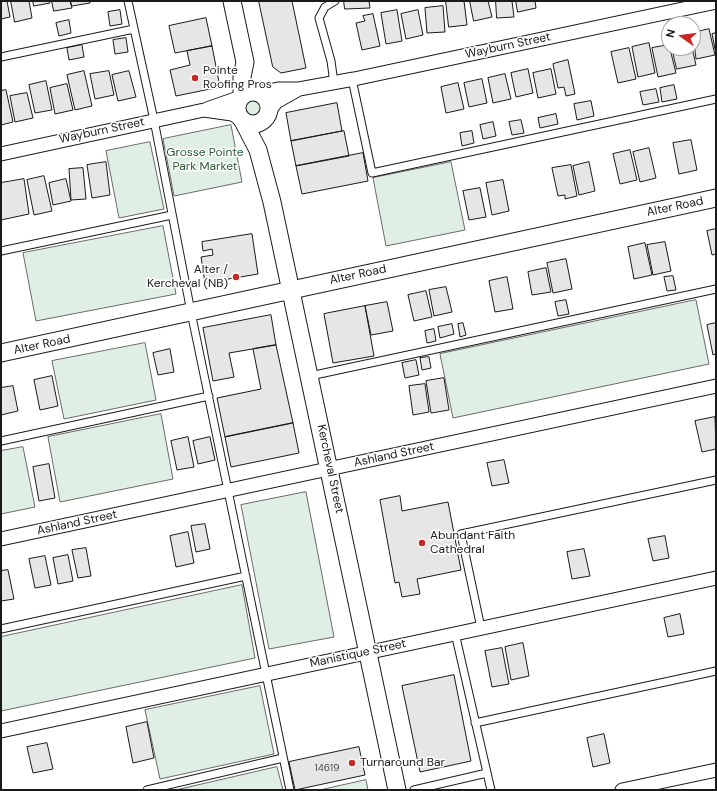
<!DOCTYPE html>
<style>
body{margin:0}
#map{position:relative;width:717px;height:791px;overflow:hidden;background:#fff;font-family:"DM Sans",sans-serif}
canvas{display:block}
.frame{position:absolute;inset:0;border:2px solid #1a1a1a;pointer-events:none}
.north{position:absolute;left:661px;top:16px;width:40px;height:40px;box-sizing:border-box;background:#fff;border:1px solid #a3a3a3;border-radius:50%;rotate:284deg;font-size:11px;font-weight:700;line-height:16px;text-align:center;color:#1a1a1a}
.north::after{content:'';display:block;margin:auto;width:14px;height:18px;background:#c62828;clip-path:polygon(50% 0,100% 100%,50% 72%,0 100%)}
</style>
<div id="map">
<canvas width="717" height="791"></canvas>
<div class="frame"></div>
<div class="north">N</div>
</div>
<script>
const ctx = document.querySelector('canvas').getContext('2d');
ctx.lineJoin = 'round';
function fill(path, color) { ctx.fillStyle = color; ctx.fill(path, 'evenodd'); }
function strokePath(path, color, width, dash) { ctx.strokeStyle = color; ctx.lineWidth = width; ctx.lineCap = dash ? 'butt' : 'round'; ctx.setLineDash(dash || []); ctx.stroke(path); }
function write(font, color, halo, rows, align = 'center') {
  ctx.font = font + ' "DM Sans",sans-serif'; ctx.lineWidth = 3; ctx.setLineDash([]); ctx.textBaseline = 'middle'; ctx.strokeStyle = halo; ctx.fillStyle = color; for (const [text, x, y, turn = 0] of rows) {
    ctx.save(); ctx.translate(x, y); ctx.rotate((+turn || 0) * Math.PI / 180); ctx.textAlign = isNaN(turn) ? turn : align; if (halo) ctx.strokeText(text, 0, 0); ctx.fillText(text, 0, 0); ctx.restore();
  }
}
const green = new Path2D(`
 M242 108a11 11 0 1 1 22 0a11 11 0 1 1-22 0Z
 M231 125 242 182 174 196 163 139Z
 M150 142 164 209 119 218 106 151Z
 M451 162 465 230 386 246 373 178Z
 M163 226 176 294 36 321 23 253Z
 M696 300 709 364 453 418 440 354Z
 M145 343 156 400 64 419 52 361Z
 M161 414 173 479 60 502 48 437Z
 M23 447 35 507 1 514V451Z
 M306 492 334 637 269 649 241 505Z
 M242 585 255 658 1 711V637Z
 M260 686 274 754 160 779 145 710Z
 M277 767 283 790H176Z
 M366 780 368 790H320Z`);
fill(green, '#e0efe3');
strokePath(green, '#6a6a6a', 1);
const building = new Path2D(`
 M1 1H7L10 17 1 19Z
 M11 1H29L32 18 15 22Z
 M33 1H49L50 3 34 6Z
 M52 1H70L72 8 54 11Z
 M71 1H90V3L72 6Z
 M259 1H292L306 68 281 73 273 67Z
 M344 1H369L370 8 345 9Z
 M446 1H464L467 25 449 27Z
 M470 1H488L492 17 474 21Z
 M496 1H512L514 17 497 18Z
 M516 1H535L536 8 518 12Z
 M443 6 445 32 427 33 425 8Z
 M120 10 122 24 110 26 108 12Z
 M397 10 402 41 386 44 381 13Z
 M418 10 423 35 406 39 401 14Z
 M373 14 380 46 362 50 356 23 365 21 363 16Z
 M206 18 212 46 175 53 169 26Z
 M69 20 71 33 59 36 56 23Z
 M709 29 715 55 696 59 693 33Z
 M716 33V54L712 34Z
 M126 38 128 52 115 54 113 40Z
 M649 43 655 73 638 77 632 47Z
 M82 45 84 57 69 60 67 48Z
 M669 45 676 73 658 77 652 48Z
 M212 46 220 87 176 96 170 70 190 65 187 51Z
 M629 48 636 79 618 83 611 52Z
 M672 48H692L696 65 677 69Z
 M568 60 575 94 566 96 564 87 558 88 553 64Z
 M528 69 533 93 516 97 511 73Z
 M551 69 556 94 538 98 533 73Z
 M84 71 92 106 75 110 67 75Z
 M109 71 114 95 95 99 90 74Z
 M129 71 136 97 118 101 112 75Z
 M505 74 511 99 493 103 488 78Z
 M482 79 487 103 469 107 464 83Z
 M46 81 52 110 35 113 29 85Z
 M458 83 464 109 446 113 441 87Z
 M67 84 73 110 55 114 50 88Z
 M674 85 677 99 662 102 660 88Z
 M656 89 659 102 643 105 640 92Z
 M6 90 13 122 1 125V91Z
 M27 93 33 118 15 122 10 96Z
 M591 101 594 116 577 120 574 104Z
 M337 103 342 131 291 141 286 113Z
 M556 114 558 124 540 128 538 118Z
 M521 120 524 133 512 135 509 122Z
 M493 122 496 136 483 139 480 125Z
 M344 131 349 156 296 166 291 141Z
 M472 131 474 143 462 146 460 133Z
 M691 140 697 170 679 174 673 143Z
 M649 148 656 178 640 182 633 152Z
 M630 150 637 180 620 184 613 154Z
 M363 153 368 181 302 194 296 166Z
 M106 162 110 195 92 198 87 165Z
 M589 162 595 191 579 195 573 166Z
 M571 165 577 196 565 199V195L558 196 552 168Z
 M83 168 86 199 71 200 69 169Z
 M44 176 52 211 34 215 27 180Z
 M24 179 29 214 1 220V183Z
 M66 179 71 201 53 205 49 183Z
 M503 180 509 211 492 215 486 183Z
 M480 188 486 217 469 220 463 191Z
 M716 229V254L712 255 707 231Z
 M252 234 258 274 205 283 201 257 213 255 212 249 203 251 202 242Z
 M665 242 671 271 653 275 647 245Z
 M645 243 652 275 634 279 628 247Z
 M566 259 572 289 553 293 547 263Z
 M546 268 551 292 532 295 528 272Z
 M673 276 676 290 667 291 664 277Z
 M507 277 513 309 495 312 489 281Z
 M446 287 452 312 434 316 429 290Z
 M426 291 432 317 414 321 408 295Z
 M566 300 569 314 558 316 555 302Z
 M387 302 393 331 371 335 365 306Z
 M365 306 374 356 333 363 324 314Z
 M271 315 276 345 229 353 234 377 213 381 203 328Z
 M463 323 466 335 460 337 458 324Z
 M716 323V354L713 355 707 325Z
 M452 324 454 334 440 338 438 327Z
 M434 329 436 341 427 343 425 331Z
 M276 345 293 423 225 437 217 398 261 389 253 349Z
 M170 349 174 372 158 375 153 353Z
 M429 357 431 368 422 370 420 358Z
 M416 360 419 375 405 378 402 363Z
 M52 376 58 406 40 410 34 380Z
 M444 378 449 410 431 413 426 381Z
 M425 384 429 412 413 415 409 386Z
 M13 386 18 411 1 415V388Z
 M715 417 716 449 702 452 695 421Z
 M293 423 299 453 231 467 225 437Z
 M188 437 194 467 177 470 171 441Z
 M210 437 215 460 198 464 193 441Z
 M504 460 509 483 492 486 487 463Z
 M49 464 55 498 39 501 33 467Z
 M400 496 402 511 448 502 461 570 417 579 420 594 402 597 399 582 395 583 380 500Z
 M205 524 210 549 196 552 191 526Z
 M188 532 194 563 176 567 170 536Z
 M665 536 669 558 653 561 648 539Z
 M86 548 91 576 78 578 72 550Z
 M584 549 590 576 572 579 567 552Z
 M68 555 73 581 58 584 53 558Z
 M45 556 51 585 35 588 29 559Z
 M8 570 14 599 1 601V571Z
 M680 614 684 634 668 637 664 618Z
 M523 643 529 676 511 680 505 647Z
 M502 648 509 684 492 687 485 651Z
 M454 675 471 761 420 772 402 686Z
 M147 722 154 758 133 763 126 727Z
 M604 734 610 763 593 767 587 738Z
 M47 743 53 769 33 773 27 747Z
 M359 747 365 775 295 790 289 762Z`);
fill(building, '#e6e6e6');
strokePath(building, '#1a1a1a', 1);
const service = new Path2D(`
 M128 1 154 120 191 312 290 790
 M1 57 134 29
 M352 79 372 173 716 99
 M334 83 331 61 319 18 325 7 335 1
 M1 251 172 215
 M310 376 716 289
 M1 441 209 396
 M481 628 461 534 716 480
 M1 629 246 576
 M455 633 491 790
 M475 723 716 671
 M147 790 283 758
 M414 790 487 773`);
const minor = new Path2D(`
 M261 93 278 89H299L354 79 716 2
 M207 109 241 97
 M269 112 276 102 299 89
 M1 154 204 110 232 114 241 119
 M1 539 716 386
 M1 731 716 578
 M622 790 716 770`);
const tertiary = new Path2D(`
 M232 1 245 62 242 77V95
 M237 108a16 16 0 1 1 32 0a16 16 0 1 1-32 0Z
 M243 121 258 150 272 202 397 790
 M1 353 716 198`);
strokePath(service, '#1a1a1a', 9);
strokePath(minor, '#1a1a1a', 15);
strokePath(tertiary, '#1a1a1a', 19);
strokePath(service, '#fff', 7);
strokePath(minor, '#fff', 13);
strokePath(tertiary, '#fff', 17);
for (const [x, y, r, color] of [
 [195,78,4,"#c62828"],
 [236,277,4,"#c62828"],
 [422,543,4,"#c62828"],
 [352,763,4,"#c62828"]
]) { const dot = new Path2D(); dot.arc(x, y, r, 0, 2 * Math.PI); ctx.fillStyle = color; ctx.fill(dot); strokePath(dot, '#fff', 1.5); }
write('10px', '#4d4d4d', null, [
 ["14619",327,768]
]);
write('12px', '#1a1a1a', '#fff', [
 ["Wayburn Street",508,46,-12],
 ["Wayburn Street",102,131,-12],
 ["Alter Road",675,207,-12],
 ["Alter Road",358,275,-12],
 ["Alter Road",42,345,-12],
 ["Ashland Street",394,455,-12],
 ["Kercheval Street",330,469,78],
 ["Ashland Street",77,523,-12],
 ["Manistique Street",358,654,-12]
]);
write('12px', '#1a1a1a', '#fff', [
 ["Pointe",203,71],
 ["Roofing Pros",203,85],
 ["Alter /",228,270,"right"],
 ["Kercheval (NB)",228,284,"right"],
 ["Abundant Faith",430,536],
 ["Cathedral",430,550],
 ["Turnaround Bar",360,763]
], 'left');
write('12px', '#2b5a34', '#fff', [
 ["Grosse Pointe",205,153],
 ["Park Market",205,167]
]);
</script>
